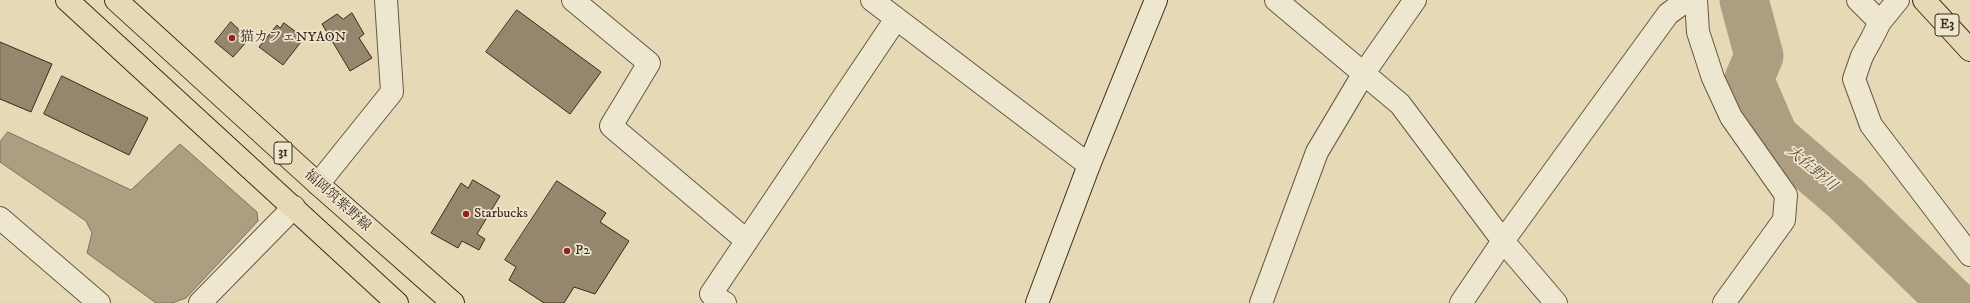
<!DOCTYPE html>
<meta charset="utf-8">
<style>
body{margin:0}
canvas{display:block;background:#e5dab5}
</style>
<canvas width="1970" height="303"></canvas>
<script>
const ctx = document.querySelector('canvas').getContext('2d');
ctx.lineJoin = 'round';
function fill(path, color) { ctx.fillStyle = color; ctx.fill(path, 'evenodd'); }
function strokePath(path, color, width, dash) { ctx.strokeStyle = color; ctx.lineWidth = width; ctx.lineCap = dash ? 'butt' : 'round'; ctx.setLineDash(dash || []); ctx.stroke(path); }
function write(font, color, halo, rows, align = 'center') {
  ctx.font = font + ' "IM FELL DW Pica","Noto Serif JP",serif'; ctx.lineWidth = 3.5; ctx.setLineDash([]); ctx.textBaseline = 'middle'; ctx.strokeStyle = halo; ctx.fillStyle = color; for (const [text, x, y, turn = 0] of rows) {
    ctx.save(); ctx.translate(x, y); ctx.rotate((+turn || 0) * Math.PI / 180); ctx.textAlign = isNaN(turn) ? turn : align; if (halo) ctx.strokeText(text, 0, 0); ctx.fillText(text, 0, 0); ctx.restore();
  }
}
const water = new Path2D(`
 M8 132 131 190 180 144 257 212 258 221 186 298 172 303H156L87 253 92 233 86 221 0 162V142Z`);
fill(water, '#ad9e82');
strokePath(water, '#81705a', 1);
strokePath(new Path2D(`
 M1744 0 1759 56 1749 79 1774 137 1846 199 1953 303`), '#ad9e82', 49);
const building = new Path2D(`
 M517 10 601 72 570 114 486 52Z
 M352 13 364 34 359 38 372 58 350 71 322 24 337 14 343 19Z
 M231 22 249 39 233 57 215 42Z
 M284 23 304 38 283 65 259 47 277 25 280 28Z
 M0 42 52 64 31 112 0 99Z
 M62 76 148 118 129 155 44 114Z
 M473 180 500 196 477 234 485 239 479 250 462 241 458 248 431 233 461 183 468 188Z
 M557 181 606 213 600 222 629 241 595 294 574 287 564 303H544L509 280 516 267 505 260Z`);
fill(building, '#95866d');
strokePath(building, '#3f2a1e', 1);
const street = new Path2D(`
 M573 0 649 63 611 126 747 241
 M872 0 1089 165
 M1276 0 1400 104 1503 241 1556 303
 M1696 0 1698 32 1713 78 1731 117 1786 195 1784 220 1724 303
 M1858 0 1880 22
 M1898 0 1880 22 1872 38 1862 56 1854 79 1871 125 1970 255
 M318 184 392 92 386 0
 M0 218 99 303
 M200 303 294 207
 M725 303 711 294 896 19
 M1261 303 1317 152 1364 73 1415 0
 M1461 303 1503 241 1668 14 1687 0`);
const secondary = new Path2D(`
 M1037 303 1089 165 1156 0`);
const primary = new Path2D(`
 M67 0 397 303
 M116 0 318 184 453 303`);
const highway = new Path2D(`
 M1924 0 1970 50`);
strokePath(street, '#685644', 24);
strokePath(secondary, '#3f2a1e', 24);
strokePath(primary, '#3f2a1e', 24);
strokePath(highway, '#3f2a1e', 24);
strokePath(street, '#eee7cf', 22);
strokePath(secondary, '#eee7cf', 22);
strokePath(primary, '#e5dab5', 22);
strokePath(highway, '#e5dab5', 22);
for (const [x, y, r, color] of [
 [232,38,4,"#8f2418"],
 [466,214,4,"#8f2418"],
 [567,251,4,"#8f2418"]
]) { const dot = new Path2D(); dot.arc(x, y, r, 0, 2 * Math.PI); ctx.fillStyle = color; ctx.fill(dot); strokePath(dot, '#eee7cf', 1.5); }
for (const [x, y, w] of [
 [1947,25,24],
 [283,153,18]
]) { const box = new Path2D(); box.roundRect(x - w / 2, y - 11, w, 22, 3); ctx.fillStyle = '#eee7cf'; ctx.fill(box); strokePath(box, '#3f2a1e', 1); }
write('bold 13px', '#3f2a1e', null, [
 ["E3",1947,25],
 ["31",283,153]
]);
write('14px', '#3f2a1e', '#eee7cf', [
 ["猫カフェNYAON",240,38],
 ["Starbucks",474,214],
 ["P2",575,251]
], 'left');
write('14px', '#3f2a1e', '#eee7cf', [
 ["福岡筑紫野線",337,201,42]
]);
write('italic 15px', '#5a4737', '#eee7cf', [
 ["大佐野川",1811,169,40]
]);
</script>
